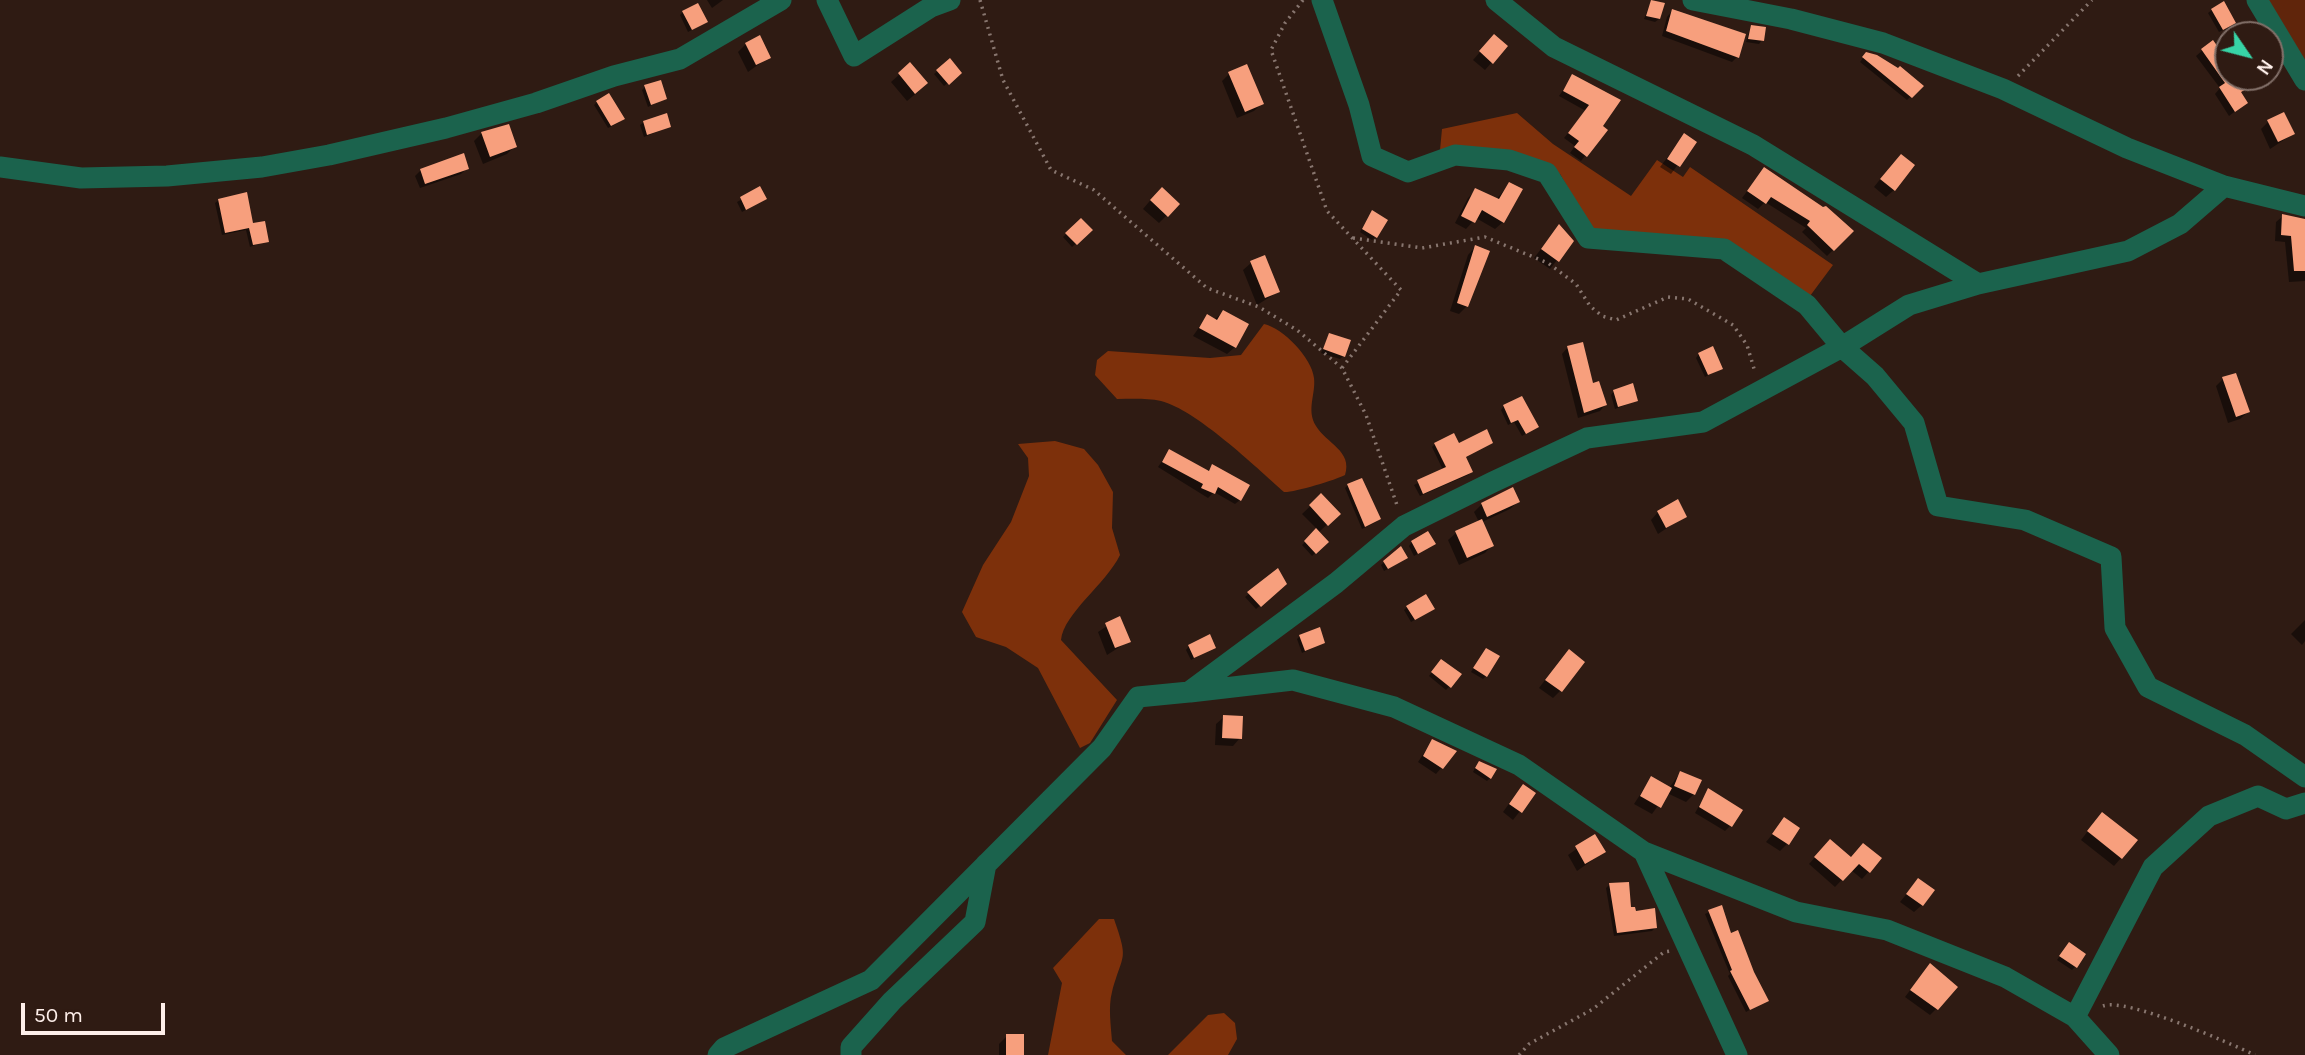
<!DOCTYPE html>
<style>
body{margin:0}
#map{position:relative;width:2305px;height:1055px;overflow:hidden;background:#2f1b13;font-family:Karla,sans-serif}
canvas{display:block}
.north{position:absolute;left:2214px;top:21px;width:70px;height:70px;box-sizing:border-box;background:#2f1b13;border:2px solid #827069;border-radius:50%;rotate:125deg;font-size:19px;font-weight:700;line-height:28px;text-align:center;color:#feefea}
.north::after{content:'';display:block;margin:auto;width:24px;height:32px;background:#37d4a6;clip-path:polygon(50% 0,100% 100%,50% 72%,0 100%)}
.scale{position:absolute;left:21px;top:1003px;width:144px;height:32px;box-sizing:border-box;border:4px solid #feefea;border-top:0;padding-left:9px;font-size:21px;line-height:24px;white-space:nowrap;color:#feefea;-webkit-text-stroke:5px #2f1b13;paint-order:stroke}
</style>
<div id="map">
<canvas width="2305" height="1055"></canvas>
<div class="north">N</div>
<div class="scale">50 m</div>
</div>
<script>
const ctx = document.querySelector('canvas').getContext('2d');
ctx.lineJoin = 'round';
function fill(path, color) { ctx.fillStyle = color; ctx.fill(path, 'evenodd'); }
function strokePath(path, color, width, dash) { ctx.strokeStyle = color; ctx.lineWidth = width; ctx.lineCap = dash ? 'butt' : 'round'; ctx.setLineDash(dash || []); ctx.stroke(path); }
fill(new Path2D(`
 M2265 0H2305V60Z`), '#60250b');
fill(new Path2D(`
 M1517 113 1553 144 1631 196 1657 160 1683 177 1690 167 1833 265 1807 300 1726 245 1593 232 1560 174 1440 150 1442 129Z
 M1264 324C1283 328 1312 358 1314 378 1316 394 1306 410 1316 426 1326 443 1353 451 1345 475 1336 480 1292 493 1284 492 1255 466 1196 410 1161 401 1147 398 1131 399 1117 399L1095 375 1097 360 1108 351 1210 358 1241 355Z
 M1055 441 1084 449 1098 465 1113 492 1112 528 1120 555C1106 584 1064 613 1061 640L1117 700 1090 743 1080 748 1038 668 1006 647 976 637 962 612 983 565 1011 522 1029 476 1028 458 1018 444Z
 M1099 919H1114C1129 962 1123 952 1112 992 1108 1007 1111 1026 1112 1041L1126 1055H1048L1062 983 1053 968Z
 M1224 1013 1235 1023 1237 1039 1228 1055H1168L1208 1015Z`), '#7d300b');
fill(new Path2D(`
 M707 0H723L712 8Z
 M1651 1 1659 19 1655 22 1644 19Z
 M2212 10 2231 26 2219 32 2208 13Z
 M1672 11 1737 57 1732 62 1662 36 1667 17Z
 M683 12 706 22 688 32 680 15Z
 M1751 26 1762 40 1759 44 1746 42Z
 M2212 42 2228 64V77H2237L2245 88 2240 93 2246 103 2229 116 2215 94 2220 88 2196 56Z
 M746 44 769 57 748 72 738 52Z
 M1487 44 1492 62 1485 70 1473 60Z
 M1866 54 1898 70 1921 86 1907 100 1860 62Z
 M950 61 960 73 944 86 934 74Z
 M910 65 919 91 907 101 891 82Z
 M1229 74 1262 103 1254 111 1237 118 1222 81Z
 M1572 77 1618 101 1600 127 1605 130 1581 161 1570 153 1575 146 1564 138 1586 111 1559 96Z
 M645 87 665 98 648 107 642 90Z
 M597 102 620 122 608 128 594 105Z
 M644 122 669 127 644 137 640 125Z
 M2268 122 2293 134 2270 149 2261 129Z
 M482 133 515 146 507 154 483 164 474 141Z
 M1684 136 1694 142 1671 174 1660 167Z
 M1893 163 1894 190 1886 197 1874 187Z
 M467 168 461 174 420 188 415 176 421 170Z
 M1764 169 1852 231 1827 256 1802 232 1806 228 1765 202 1758 209 1742 198Z
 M1509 184 1503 222 1495 229 1476 218 1466 229 1455 223 1468 198 1476 190 1496 200Z
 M760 189 765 199 742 212 737 202Z
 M1154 196 1178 204 1159 223 1143 209Z
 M219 200 252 225 267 241 250 247 246 230 222 235 215 203Z
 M1369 216 1375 237 1372 240 1360 232Z
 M2283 216 2305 221V281L2289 282 2285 242 2275 241 2276 222Z
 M1081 220 1091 230 1072 247 1063 237Z
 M1559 226 1572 241 1550 269 1534 258Z
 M1475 247 1467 306 1459 314 1450 311 1468 255Z
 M1251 263 1278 292 1257 305 1243 270Z
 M1223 312 1235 347 1227 354 1193 336 1207 316 1214 320Z
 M1329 335 1343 356 1340 359 1321 353Z
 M1567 348 1605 405 1600 411 1578 418 1562 354Z
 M1699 354 1721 368 1705 377 1696 358Z
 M2223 379 2248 412 2240 419 2228 423 2216 386Z
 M1614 391 1636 401 1615 409 1611 395Z
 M1504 406 1534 429 1522 436 1514 422 1508 425 1501 410Z
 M1491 442 1465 458 1471 472 1468 475 1420 496 1414 485 1443 470 1432 447 1435 444Z
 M1169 451 1207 472 1212 466 1240 500 1235 504 1214 492 1208 498 1158 467Z
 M1348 485 1379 519 1376 522 1362 529 1345 488Z
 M1321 496 1338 514 1318 533 1327 542 1312 556 1302 545 1318 530 1302 514Z
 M1518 502 1510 509 1482 522 1492 545 1485 553 1459 565 1448 540 1456 533 1479 522 1474 512 1482 504Z
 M1658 512 1685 516 1658 534 1651 520Z
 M1412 542 1430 547 1414 556 1409 546Z
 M1400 549 1402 561 1384 571 1381 565Z
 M1277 571 1285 584 1256 609 1245 597Z
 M1407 607 1429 612 1411 622 1404 610Z
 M1119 618 1129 641 1107 655 1098 632Z
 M2305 620V641L2302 645 2291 634Z
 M1300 636 1323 643 1302 653 1297 639Z
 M1189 646 1214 647 1191 660 1186 650Z
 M1483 653 1486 676 1483 679 1471 672Z
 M1561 659 1560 691 1553 698 1539 688Z
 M1438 664 1460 675 1446 690 1429 676Z
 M1224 717 1240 738 1233 746 1215 745 1216 724Z
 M1432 741 1442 767 1436 774 1418 762Z
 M1476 766 1490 778 1487 781 1473 772Z
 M1680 773 1694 794 1686 802 1667 793 1652 814 1634 804 1651 778 1669 788Z
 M1708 790 1731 825 1725 831 1695 813Z
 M1534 793 1513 820 1503 812 1516 794Z
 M1785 819 1787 844 1780 851 1766 842Z
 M2095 822 2121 858 2114 866 2081 840Z
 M1595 836 1604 852 1577 871 1568 855Z
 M1823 848 1851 859H1880L1862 879 1851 870 1835 887 1809 864Z
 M1918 880 1922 905 1914 912 1900 902Z
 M1609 885 1629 909 1656 927 1652 931 1614 936 1606 888Z
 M1721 907 1730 936 1767 1000 1746 1012 1728 976 1730 974 1705 914Z
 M2066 948 2075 967 2072 970 2057 960Z
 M1924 972 1936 1009 1930 1015 1905 997Z
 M1007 1036 1022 1055H999V1044Z`), '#0007');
fill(new Path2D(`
 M1651 0 1665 3 1660 19 1646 16Z
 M2224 1 2236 23 2223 30 2211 9Z
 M698 3 708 22 692 30 682 11Z
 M1672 9 1746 34 1739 58 1666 31Z
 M1751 25 1766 27 1764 41 1748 39Z
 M1494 34 1508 46 1493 64 1479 51Z
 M760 35 771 58 756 65 745 43Z
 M2213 40 2228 61V77H2268L2241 92 2248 103 2235 112 2219 87 2225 83 2201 49Z
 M1866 52 1877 55 1898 68 1900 66 1924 86 1912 98 1862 57Z
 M950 58 962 73 949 85 936 70Z
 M910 62 928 83 915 94 898 73Z
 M1247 64 1264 104 1245 112 1228 72Z
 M1572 74 1621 100 1603 126 1608 130 1587 157 1574 147 1579 141 1568 133 1589 105 1563 91Z
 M661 80 667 99 651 105 644 85Z
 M609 93 625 119 611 126 596 101Z
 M2284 112 2295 134 2278 142 2267 120Z
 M667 113 671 127 647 135 643 121Z
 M509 124 517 147 490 157 481 132Z
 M1684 133 1697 142 1680 167 1667 159Z
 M464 153 469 169 425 184 420 169Z
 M1901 154 1915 165 1895 191 1880 179Z
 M1764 167 1823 207 1826 206 1854 231 1834 251 1807 225 1810 221 1771 197 1766 204 1747 191Z
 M1509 182 1523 189 1504 223 1482 210 1475 223 1461 216 1475 188 1499 199Z
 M760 186 767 199 746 210 740 197Z
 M1162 187 1180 204 1168 217 1150 200Z
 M247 192 253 223 265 221 269 242 253 245 249 228 225 233 218 199Z
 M1372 210 1388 220 1377 238 1362 229Z
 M2282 214 2305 219V271H2294L2291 236 2281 235Z
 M1081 218 1093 230 1077 245 1065 233Z
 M1559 224 1574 241 1559 262 1541 249Z
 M1475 245 1490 251 1468 307 1457 303Z
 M1265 255 1280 292 1265 298 1250 261Z
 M1223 310 1249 324 1236 348 1199 328 1207 314 1217 320Z
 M1329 333 1351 340 1345 357 1323 349Z
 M1583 342 1593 383 1599 381 1607 405 1584 413 1567 346Z
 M1713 346 1723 369 1708 375 1698 353Z
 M2236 373 2250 412 2236 417 2222 377Z
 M1633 383 1638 401 1618 407 1613 390Z
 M1522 396 1539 427 1526 434 1518 420 1511 423 1503 405Z
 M1487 429 1493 443 1466 457 1473 472 1423 494 1417 480 1446 467 1434 443 1454 433 1459 443Z
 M1169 449 1209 471 1212 464 1250 485 1241 501 1218 487 1215 494 1201 488 1203 484 1162 462Z
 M1362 478 1381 519 1365 527 1347 484Z
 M1513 487 1520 502 1487 517 1481 503Z
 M1321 493 1341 514 1328 526 1309 505Z
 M1678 499 1687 517 1666 528 1657 511Z
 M1482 519 1494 546 1467 558 1455 531Z
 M1316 528 1329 542 1316 554 1304 541Z
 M1428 531 1436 544 1418 554 1411 541Z
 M1401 546 1408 558 1388 569 1383 561Z
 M1278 568 1287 584 1261 607 1247 592Z
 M1426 594 1435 609 1415 620 1406 606Z
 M1120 616 1131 642 1115 648 1105 623Z
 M1320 627 1325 643 1305 651 1299 635Z
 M1210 634 1216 648 1194 658 1188 645Z
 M1486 648 1500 656 1487 677 1473 668Z
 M1569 649 1585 662 1562 692 1545 680Z
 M1441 659 1462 674 1451 688 1431 672Z
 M1223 715 1243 716 1242 739 1222 738Z
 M1432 739 1457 751 1443 769 1423 756Z
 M1479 761 1497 769 1491 779 1475 768Z
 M1680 771 1702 780 1695 795 1674 786Z
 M1651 776 1672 788 1661 808 1640 796Z
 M1523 784 1536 793 1522 813 1509 804Z
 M1708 788 1743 810 1732 827 1699 807Z
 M2102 812 2138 840 2122 859 2087 831Z
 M1784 817 1800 828 1789 845 1772 834Z
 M1595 834 1606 852 1585 864 1575 846Z
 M1830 839 1851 857 1863 843 1882 858 1870 873 1859 864 1843 881 1814 857Z
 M1918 878 1935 890 1923 906 1906 894Z
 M1629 882 1631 907H1635L1636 911 1655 908 1657 928 1617 933 1609 883Z
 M1722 905 1731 933 1738 930 1754 972 1769 1001 1750 1010 1730 971 1732 970 1708 910Z
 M2069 942 2086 954 2077 968 2059 956Z
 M1930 963 1958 987 1938 1010 1910 990Z
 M1006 1034H1024V1055H1006Z`), '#f79f7d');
strokePath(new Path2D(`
 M980 0 1003 80 1051 170 1094 190 1207 288 1259 307 1297 330 1342 368
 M1303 0 1285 23 1271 50 1327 211 1401 290 1342 368 1366 415 1398 508
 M2018 76 2092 0
 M1353 238 1422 248 1485 237 1548 263 1576 284 1590 306 1602 316 1616 320 1668 297 1688 299 1733 325 1747 345 1755 372
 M2103 1006C2126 997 2229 1043 2255 1055
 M1519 1055 1529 1044 1593 1009 1664 952 1670 951`), '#88766f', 3.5, [2, 5]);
strokePath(new Path2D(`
 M827 0 854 56 931 7 950 0
 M1322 0 1359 105 1372 156 1408 172 1455 155 1509 160 1547 173 1588 238 1724 249 1807 305 1842 347 1875 376 1914 423 1938 506 2025 520 2111 557 2115 628 2148 687 2245 735 2305 777
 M1496 0 1554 47 1753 145 1978 284
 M1693 0 1791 19 1883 43 2003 89 2127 148 2224 186 2305 206
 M2257 0 2305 80
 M0 167 81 178 167 176 262 167 329 155 446 128 536 103 614 76 680 59 781 0
 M1190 692 1293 680 1394 707 1519 765 1644 852 1796 912 1887 930 2005 977 2075 1017 2109 1055
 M1644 852 1737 1055
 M2075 1017 2153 867 2209 816 2258 796 2286 809 2305 803
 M718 1055 724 1048 871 980 1102 748 1138 697 1189 692 1336 583 1404 526 1493 482 1587 438 1703 422 1842 347 1909 305 1978 284 2128 251 2180 224 2224 186
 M851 1055V1047L892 1001 975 922 986 864`), '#1b634d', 21);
</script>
